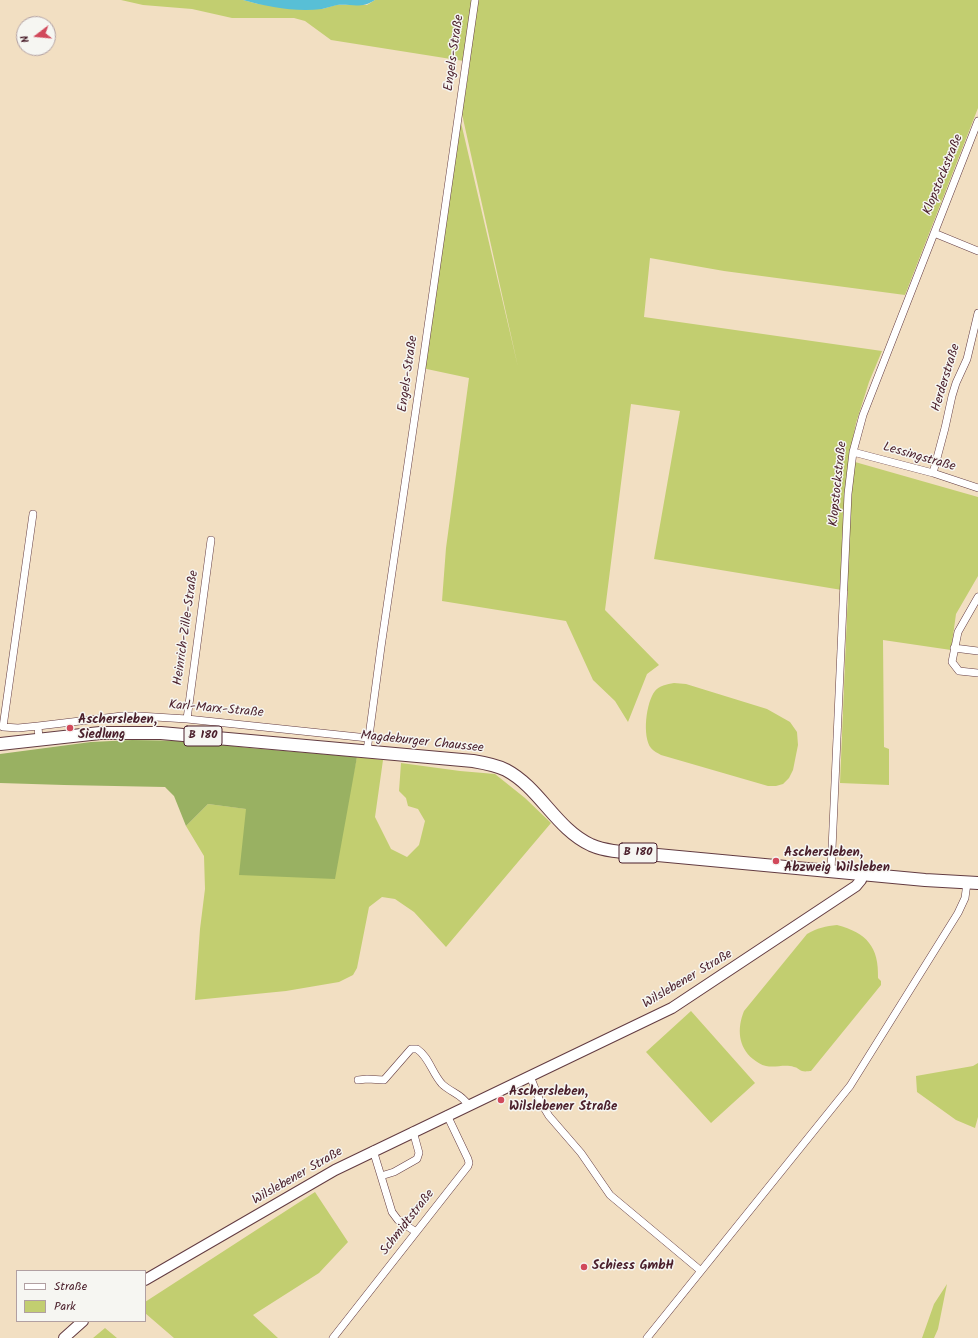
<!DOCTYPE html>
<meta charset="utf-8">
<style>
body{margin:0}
#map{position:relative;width:978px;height:1338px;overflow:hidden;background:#f2dfc2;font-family:Kalam,sans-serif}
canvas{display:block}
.legend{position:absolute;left:16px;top:1270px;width:130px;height:52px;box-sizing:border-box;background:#f6f6f2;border:1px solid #b1a0a2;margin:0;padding:5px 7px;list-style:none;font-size:12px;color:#4a1f2b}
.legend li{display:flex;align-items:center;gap:8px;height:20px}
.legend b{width:20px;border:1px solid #b1a0a2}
.north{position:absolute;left:16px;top:16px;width:40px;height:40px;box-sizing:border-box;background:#f6f6f2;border:1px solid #b1a0a2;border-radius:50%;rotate:254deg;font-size:11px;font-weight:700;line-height:16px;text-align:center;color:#4a1f2b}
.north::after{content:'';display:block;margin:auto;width:14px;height:18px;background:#d1495b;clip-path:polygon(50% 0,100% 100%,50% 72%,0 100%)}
</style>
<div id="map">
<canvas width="978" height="1338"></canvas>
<ul class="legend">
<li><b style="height:5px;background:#fff"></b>Straße</li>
<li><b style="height:11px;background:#c2ce70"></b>Park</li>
</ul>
<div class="north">N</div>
</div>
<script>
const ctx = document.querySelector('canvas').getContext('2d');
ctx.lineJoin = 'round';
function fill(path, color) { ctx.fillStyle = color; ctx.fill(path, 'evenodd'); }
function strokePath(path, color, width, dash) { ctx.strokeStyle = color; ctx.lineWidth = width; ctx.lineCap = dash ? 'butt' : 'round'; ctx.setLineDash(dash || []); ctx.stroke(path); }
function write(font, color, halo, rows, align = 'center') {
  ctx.font = font + ' Kalam,sans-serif'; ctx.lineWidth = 3; ctx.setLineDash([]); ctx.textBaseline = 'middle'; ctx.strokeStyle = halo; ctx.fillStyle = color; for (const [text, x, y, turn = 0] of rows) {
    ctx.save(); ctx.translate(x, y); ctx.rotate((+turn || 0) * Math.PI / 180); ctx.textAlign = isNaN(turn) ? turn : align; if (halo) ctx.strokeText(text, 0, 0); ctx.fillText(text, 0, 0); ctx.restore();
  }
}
fill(new Path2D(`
 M121 0H243L258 4 322 9 336 5H367L375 0H978V108L905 295 724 271 650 258 644 317 882 351 869 382 856 423 849 458 855 462 978 497V576L956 614 951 650 883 640 884 747 889 749V785L840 783 848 591 654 559 680 411 631 404 605 610 659 665 647 674 628 722 615 701 593 680 566 621 442 601 446 548 469 378 422 368 459 114 518 367 462 114 470 62 331 40 305 21 294 18H232L192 9 143 5Z
 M674 683 686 684 767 709 790 722 797 732 798 745 793 770 789 778 783 784 776 786H768L661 755C658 753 653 751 651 748 642 737 646 702 655 691 659 686 667 684 674 683Z
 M357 757 383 760 375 817 391 849 407 857 419 845 425 821 418 809 408 806 406 798 399 791 401 763 460 771 495 774 525 798 551 823 446 947 414 912 395 899 382 897 369 907 357 968 353 975 339 982 286 991 195 1000 200 929 205 889 204 856 186 826 208 804 247 809 352 780Z
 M837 925C867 933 879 947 878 978L881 981V985L811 1071C809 1071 805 1072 802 1071 799 1070 797 1067 794 1067 785 1064 775 1068 766 1066 761 1065 757 1062 753 1059 738 1047 737 1028 744 1011L807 934C817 928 826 926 837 925Z
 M691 1011 755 1083 711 1123 646 1052Z
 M978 1063V1117L975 1128 956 1120 917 1092 916 1076 973 1066Z
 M315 1192 348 1242 319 1273 253 1315 278 1338H174L145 1313V1302Z
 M947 1284 938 1329 934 1338H922L934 1304Z
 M105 1328 117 1338H93Z`), '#c2ce70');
fill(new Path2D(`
 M132 740 191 741 250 748 357 757 335 879 239 875 246 809 208 804 186 826 174 796 165 787 64 785 0 783V754L91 742Z`), '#99b162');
fill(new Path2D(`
 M243 0H375C361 9 353 4 337 5 332 6 327 8 322 9 295 12 268 7 243 0Z`), '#58bfd6');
const street = new Path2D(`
 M934 233 978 251
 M853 452 933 473 978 488
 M933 473 945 428 952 396 956 383 967 359 978 313
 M33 514 3 727 18 728 38 726
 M978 597 958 632 952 662 959 671 978 673
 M954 648 978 651
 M187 719 211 540
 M39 739 38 726 122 716H139L187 719 368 738
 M367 751 381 647 422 368 475 0
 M831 871 848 494 853 452 863 415 978 121
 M530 1076 540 1101 549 1116 581 1153 610 1195 701 1271
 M358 1080 367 1079 384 1080 411 1049H417C429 1057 432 1073 442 1084 450 1092 463 1095 468 1105
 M373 1150 392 1212 398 1220 416 1232
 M381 1176 394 1172 417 1159 419 1153 413 1131
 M333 1338 468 1166 469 1163 468 1159 447 1115
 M647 1338 850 1086 958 913 965 898 967 883`);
const secondary = new Path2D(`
 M145 1280 335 1170 672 1008 856 886 861 880 863 874
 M64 1338 83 1321`);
const primary = new Path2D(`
 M0 744 100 733H161L473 761C485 763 496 765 506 770 540 788 556 829 591 845 605 851 621 852 636 853L925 880 978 883`);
strokePath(street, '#633c42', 8);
strokePath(secondary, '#633c42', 12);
strokePath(primary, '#633c42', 14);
strokePath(street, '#fff', 7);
strokePath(secondary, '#fff', 10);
strokePath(primary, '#fff', 12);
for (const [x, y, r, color] of [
 [70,728,4,"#d1495b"],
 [776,861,4,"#d1495b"],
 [501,1100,4,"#d1495b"],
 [584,1267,4,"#d1495b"]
]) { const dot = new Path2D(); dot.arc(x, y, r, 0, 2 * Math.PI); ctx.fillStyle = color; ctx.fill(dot); strokePath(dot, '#f6f6f2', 1.5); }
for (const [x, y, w] of [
 [203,736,38],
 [638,853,38]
]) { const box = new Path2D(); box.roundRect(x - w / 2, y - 10, w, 20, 3); ctx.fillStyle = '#f6f6f2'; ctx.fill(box); strokePath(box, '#4a1f2b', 1); }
write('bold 12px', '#4a1f2b', null, [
 ["B 180",203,736],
 ["B 180",638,853]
]);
write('13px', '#4a1f2b', '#f6f6f2', [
 ["Engels-Straße",455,53,-82],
 ["Klopstockstraße",944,175,-68],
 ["Engels-Straße",409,374,-82],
 ["Herderstraße",947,378,-73],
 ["Lessingstraße",919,458,16],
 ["Klopstockstraße",839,484,-84],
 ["Heinrich-Zille-Straße",187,628,-82],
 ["Karl-Marx-Straße",216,710,5],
 ["Magdeburger Chaussee",422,743,6],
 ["Wilslebener Straße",688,980,-31],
 ["Wilslebener Straße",298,1177,-30],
 ["Schmidtstraße",408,1223,-52]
]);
write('bold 13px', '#4a1f2b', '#f6f6f2', [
 ["Aschersleben,",78,721],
 ["Siedlung",78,736],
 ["Aschersleben,",784,854],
 ["Abzweig Wilsleben",784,869],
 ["Aschersleben,",509,1093],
 ["Wilslebener Straße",509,1108],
 ["Schiess GmbH",592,1267]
], 'left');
</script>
